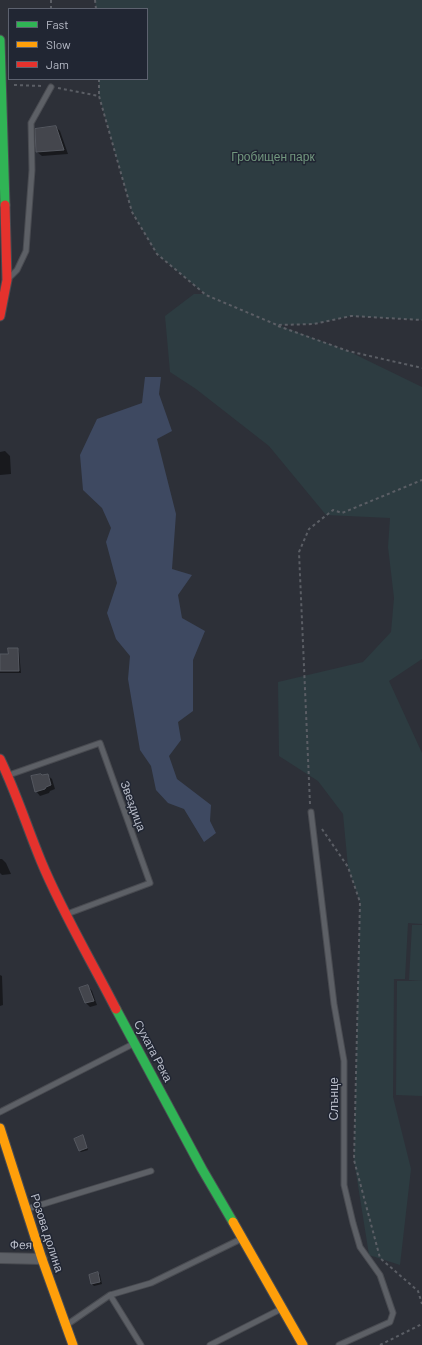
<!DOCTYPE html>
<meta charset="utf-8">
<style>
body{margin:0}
#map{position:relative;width:422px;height:1345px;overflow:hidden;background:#2d3038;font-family:Barlow,sans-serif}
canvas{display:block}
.legend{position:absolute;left:8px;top:8px;width:140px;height:72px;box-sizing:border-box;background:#212633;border:1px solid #5d626f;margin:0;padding:5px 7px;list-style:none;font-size:12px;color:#b8bcc8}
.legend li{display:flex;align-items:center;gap:8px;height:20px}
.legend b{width:20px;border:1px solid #5d626f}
</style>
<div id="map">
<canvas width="422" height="1345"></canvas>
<ul class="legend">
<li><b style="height:5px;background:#30b455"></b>Fast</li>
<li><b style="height:5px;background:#ff9f0a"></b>Slow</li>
<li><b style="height:5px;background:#e5322d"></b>Jam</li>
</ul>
</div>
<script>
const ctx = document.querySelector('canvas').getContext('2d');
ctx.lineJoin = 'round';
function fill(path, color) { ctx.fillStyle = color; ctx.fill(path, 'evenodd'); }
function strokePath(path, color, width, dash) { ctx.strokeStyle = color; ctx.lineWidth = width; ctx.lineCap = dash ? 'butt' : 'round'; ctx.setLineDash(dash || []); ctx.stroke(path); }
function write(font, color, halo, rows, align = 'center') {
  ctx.font = font + ' Barlow,sans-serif'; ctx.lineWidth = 3; ctx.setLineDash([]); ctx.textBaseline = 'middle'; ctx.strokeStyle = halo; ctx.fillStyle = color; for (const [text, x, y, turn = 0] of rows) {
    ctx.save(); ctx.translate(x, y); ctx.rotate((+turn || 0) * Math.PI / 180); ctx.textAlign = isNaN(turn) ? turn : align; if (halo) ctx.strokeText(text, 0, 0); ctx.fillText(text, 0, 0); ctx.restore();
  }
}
fill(new Path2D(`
 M95 0H422V320L351 316 314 324 278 325 348 351 422 387V659L389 681 422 753V924L408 923 405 979H394L393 1097 411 1169 400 1265 369 1255 354 1160 360 902 348 867 343 814 318 781 279 756 278 682 363 662 391 632 394 598 388 547 390 518 326 515 269 446 196 389 170 372 165 316 194 294H205L157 254 132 212 99 96V79H147V9H96Z
 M412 925H422V981L409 980Z
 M397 981H422V1096L396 1095Z`), '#2d3c41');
fill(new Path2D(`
 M145 377H161L159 394 172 431 157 439 176 514 172 569 192 575 178 595 182 618 205 631 193 660V711L178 722 181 740 169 756 177 779 211 805 210 821 216 833 204 842 184 809 168 803 156 790 151 766 140 750 128 679 130 656 116 639 107 613 117 583 106 542 111 528 102 508 83 490 80 455 97 419 142 403Z`), '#3e4961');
fill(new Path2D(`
 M56 127 60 131 68 154 42 156 37 152Z
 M5 451 10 456 11 474 0 475V452Z
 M17 649 19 651 21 673H0V655H9Z
 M47 775 52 779 55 789 50 791 49 793 40 796 36 791 42 776Z
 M0 859H2L6 863 11 874 2 875 0 873Z
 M0 975 2 976 3 1005 0 1006Z
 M88 986 92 991 97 1005 90 1007 86 1003 81 988Z
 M82 1136 88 1150 81 1152 79 1150Z
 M98 1273 100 1275 102 1284 94 1286 92 1284 91 1275Z`), '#0007');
const building = new Path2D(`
 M56 126 64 150 36 152 35 129Z
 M8 648H18L19 671H0V654H8Z
 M41 774 42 775 48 774 51 785 46 787 45 789 35 792 31 776Z
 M88 985 94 1001 85 1003 79 988Z
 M83 1135 87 1148 79 1151 74 1139Z
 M98 1272 100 1282 91 1284 89 1275Z`);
fill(building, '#44464d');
strokePath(building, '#555860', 1);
const lane = new Path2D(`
 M10 277 17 270 26 251 32 170 31 123 51 87
 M9 775 100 743 150 883 67 914
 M311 812 334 1004 344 1061V1185L353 1223 360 1247 380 1275 393 1313 390 1322 339 1345
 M0 1112 133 1044
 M27 1209 151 1171
 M110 1295 151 1283 241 1239
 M68 1324 110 1295 141 1345
 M210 1345 281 1309`);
const street = new Path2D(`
 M0 1258 42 1259`);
const fast = new Path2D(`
 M0 40 5 205
 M116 1009 202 1169 233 1222`);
const slow = new Path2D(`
 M0 1128 42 1259 73 1345
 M233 1222 303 1345`);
const jam = new Path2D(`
 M0 316 7 280 5 205
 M0 759C16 792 27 827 41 861 62 912 91 960 116 1009`);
strokePath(lane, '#494b51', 7);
strokePath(street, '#494b51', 12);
strokePath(fast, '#494b51', 11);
strokePath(slow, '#494b51', 11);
strokePath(jam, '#494b51', 11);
strokePath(new Path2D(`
 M95 0 96 9
 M51 9V0
 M99 79V96
 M14 85 42 86
 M58 88 99 96 132 212 157 254 206 295 277 325 314 324 351 316 422 320
 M278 326 348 351 422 368
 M310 804 299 552 309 529 333 510 342 513 422 480
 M322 829 348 867 360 902 354 1160 380 1258 418 1291 422 1304
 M380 1345 422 1324`), '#5b5e65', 2, [3, 3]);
strokePath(lane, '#5d6066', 5);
strokePath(street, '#5d6066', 10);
strokePath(fast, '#30b455', 9);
strokePath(slow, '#ff9f0a', 9);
strokePath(jam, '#e5322d', 9);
write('12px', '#72977e', '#212633', [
 ["Гробищен парк",273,157]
]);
write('12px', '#b8bcc8', '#212633', [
 ["Звездица",133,806,70],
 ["Сухата Река",153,1051,62],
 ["Слънце",334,1099,-90],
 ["Розова долина",47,1233,72],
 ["Фея",21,1245,1]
]);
</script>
